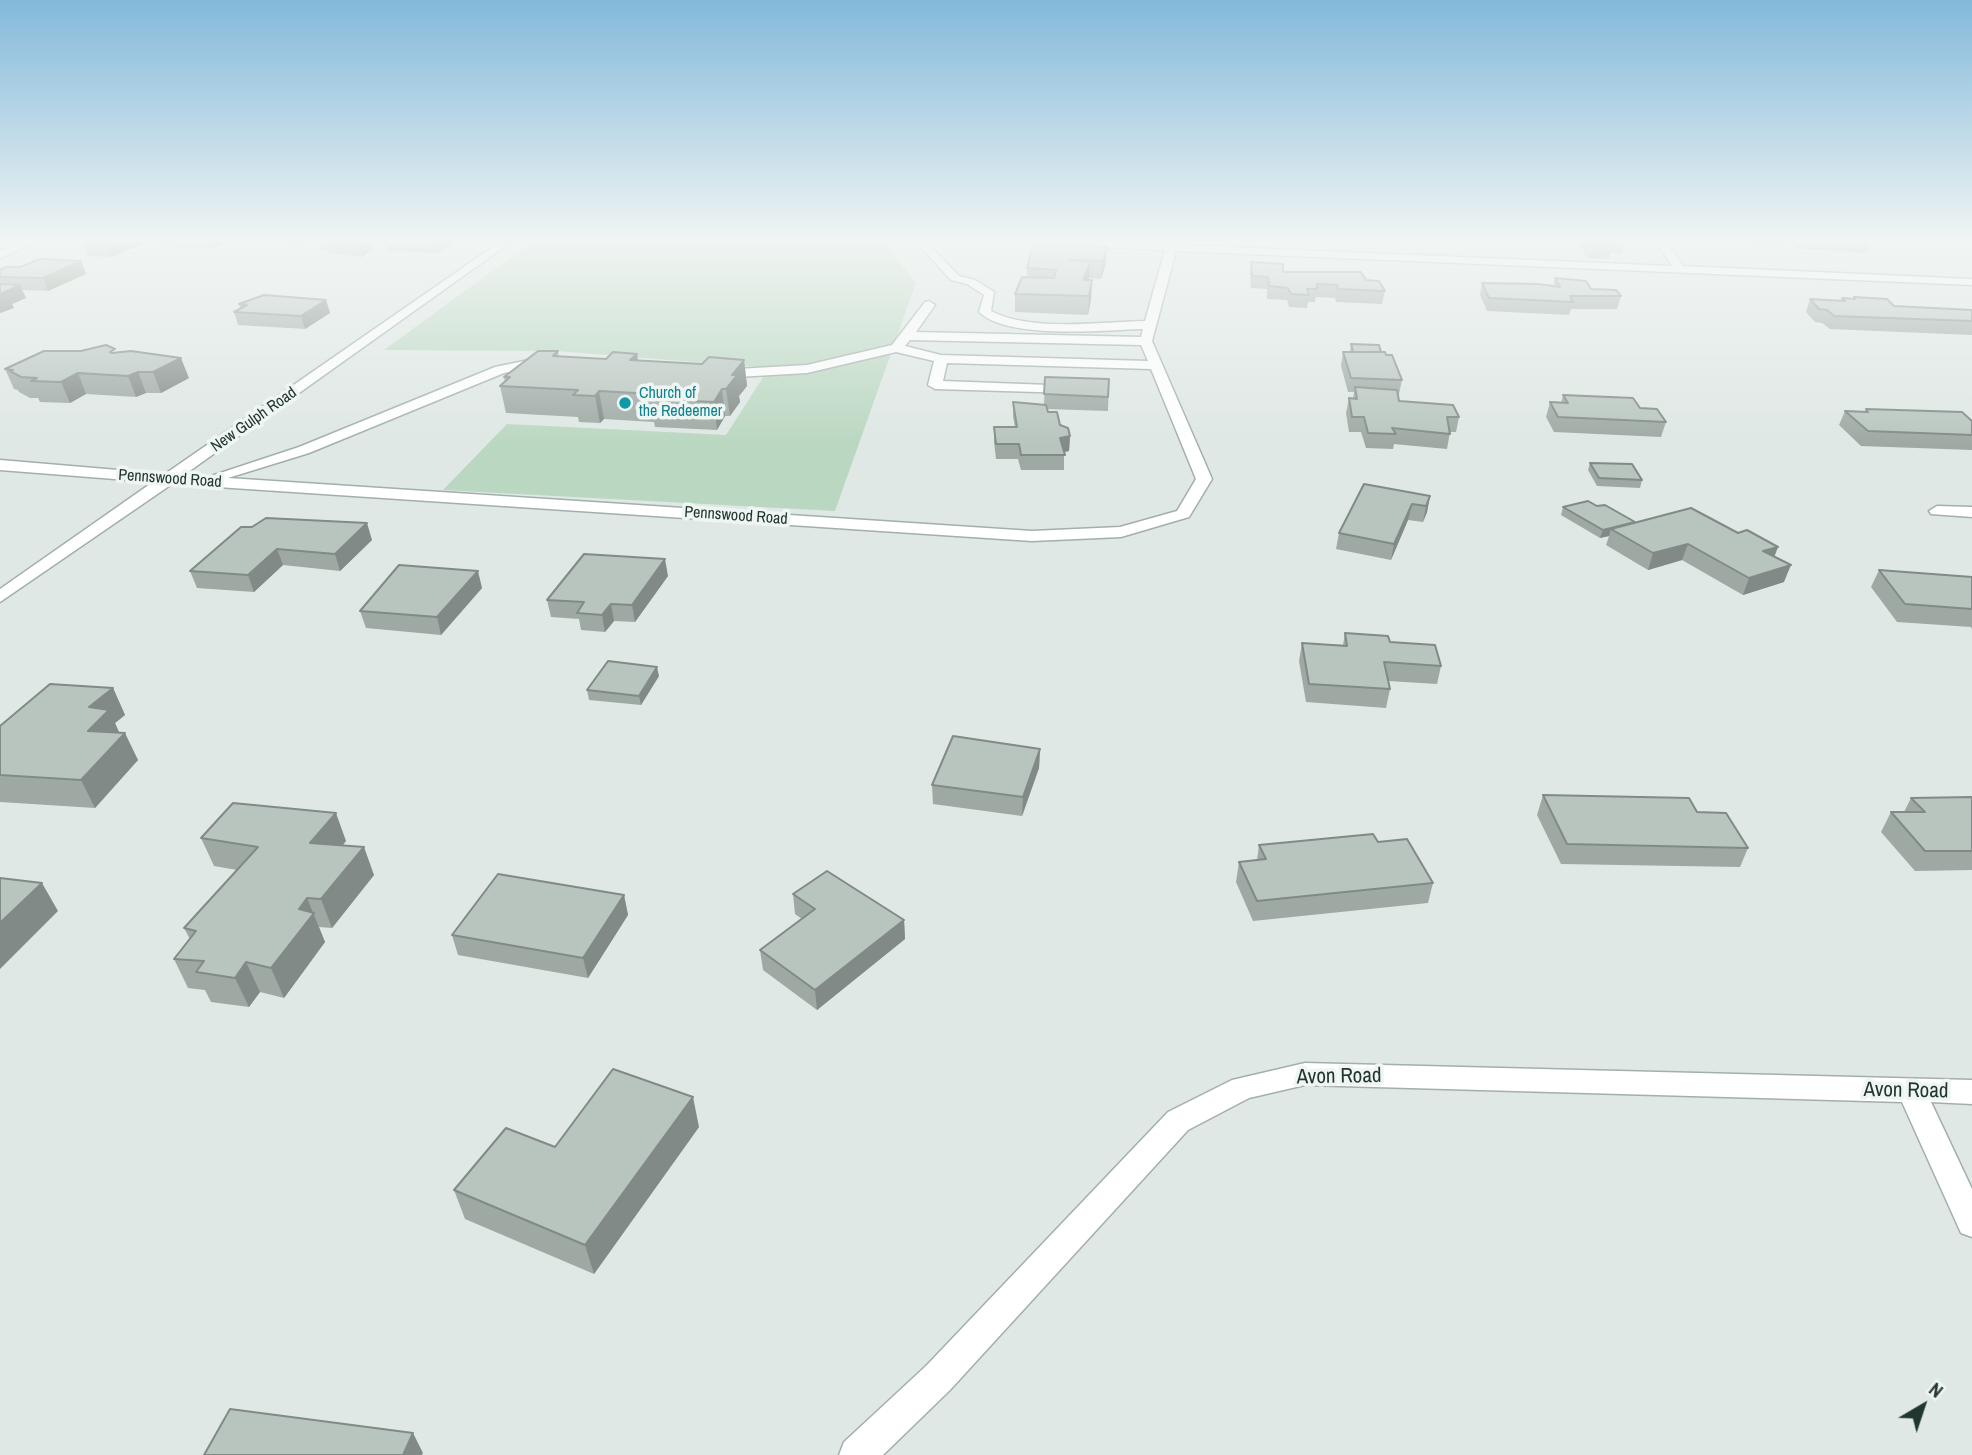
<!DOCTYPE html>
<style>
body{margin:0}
#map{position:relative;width:1972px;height:1455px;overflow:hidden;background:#dfe8e4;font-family:"Archivo Narrow",sans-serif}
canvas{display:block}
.north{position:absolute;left:1888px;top:1371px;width:70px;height:70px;-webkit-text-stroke:5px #eff5f2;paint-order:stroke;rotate:39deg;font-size:19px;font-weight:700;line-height:28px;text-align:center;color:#223630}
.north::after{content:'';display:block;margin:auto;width:24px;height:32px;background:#223630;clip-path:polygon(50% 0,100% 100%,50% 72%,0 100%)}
</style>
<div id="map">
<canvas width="1972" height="1455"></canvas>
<div class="north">N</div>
</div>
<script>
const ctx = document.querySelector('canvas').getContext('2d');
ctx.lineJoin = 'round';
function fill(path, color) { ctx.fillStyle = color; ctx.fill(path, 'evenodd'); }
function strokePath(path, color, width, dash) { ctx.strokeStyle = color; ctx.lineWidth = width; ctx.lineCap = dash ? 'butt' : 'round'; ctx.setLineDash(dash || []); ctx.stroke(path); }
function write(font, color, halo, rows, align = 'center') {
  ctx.font = font + ' "Archivo Narrow",sans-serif'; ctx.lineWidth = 7; ctx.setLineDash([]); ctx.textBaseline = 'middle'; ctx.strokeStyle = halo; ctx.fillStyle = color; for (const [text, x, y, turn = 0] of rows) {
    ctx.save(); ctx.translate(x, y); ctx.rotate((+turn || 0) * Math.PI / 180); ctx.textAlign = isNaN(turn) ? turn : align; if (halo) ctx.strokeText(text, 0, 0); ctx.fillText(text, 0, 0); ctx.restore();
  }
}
fill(new Path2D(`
 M532 242H884L916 283 835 511 443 490 507 424 726 435 769 368 557 351 384 350Z`), '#bad7c1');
const minor = new Path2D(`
 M24 242H37L0 258V251Z
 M500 242H511L184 475 208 477 299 447 495 367 548 356 553 357V363L504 373 309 453 228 478 1032 531 1120 527 1177 511 1196 479 1151 369 947 363 943 381 1076 386 1078 389 1071 393 935 389 928 385 934 361 896 352 807 373 719 378 712 374 719 370 807 365 892 345 925 302 929 301 935 305 916 332 1141 337 1143 329C1103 330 1008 340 979 312L984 295 967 284 951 280 916 242H926L959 276 975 280 994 292 991 311C1030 332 1102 322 1145 321L1165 250 1047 245 1042 242H1110L1672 266 1657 242H1667L1683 266 1972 279V285L1176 251 1152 341 1212 479 1189 517 1121 537 1032 541 172 484 0 602V589L153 482 0 470V460L165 474ZM910 340 1141 345 1148 361 941 355 905 346Z
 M1937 506 1972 507V517L1931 514 1929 511Z
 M1305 1063 1972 1080V1104L1931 1102 1972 1189V1237L1961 1233 1902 1102 1305 1085 1249 1098 1188 1130 950 1390 883 1455H839L844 1442 926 1366 1168 1112 1232 1080Z`);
strokePath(minor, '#a3afaa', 3);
fill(minor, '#fff');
fill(new Path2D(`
 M88 242H146L112 257 88 256 83 244Z
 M160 242H228L214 248 161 246Z
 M277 242H308L301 245 278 244Z
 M319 242H372L373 249 362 257 330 253 329 251 321 250Z
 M385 242H454L437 253 388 251Z
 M1578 242H1625L1621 254 1610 253 1609 259 1587 258Z
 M1752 242H1872L1867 253 1799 249 1792 243H1782L1781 246 1755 245Z
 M1083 245 1106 264 1101 279 1089 278V280H1092L1091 299 1088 315 1015 312V294L1027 277V268Z
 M81 261 86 274 48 291 22 290 26 298 12 304 14 308 0 313V270Z
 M1251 262 1283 272 1366 280 1385 291 1382 304 1336 302 1335 298 1316 297 1315 302H1308L1307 308 1289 307 1287 300 1267 299V289L1251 288 1250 274Z
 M1555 278 1621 296 1617 309H1571L1569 315 1487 311 1480 295 1482 283 1553 286Z
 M1854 297 1894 306 1972 310V335L1830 329 1822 323 1815 322 1806 312 1810 299 1841 301 1842 298 1853 299Z
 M326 300 330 313 305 329 238 325 234 312 240 308 239 304Z
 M1351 344 1381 352 1386 355 1402 380 1399 394H1398L1399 401 1459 417 1456 432H1450L1447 449 1394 444 1393 449 1366 448 1361 432H1349L1346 413 1349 398H1353L1354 392H1348L1341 366 1343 352H1350Z
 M558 351 559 357 702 364 744 360 747 386 739 396 740 402 730 416H725L717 430 655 427 654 422 604 419 600 423 579 422 578 417 506 413 500 386 505 382 504 377Z
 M117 352 189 378 161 393H146L136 397 86 394 70 403 40 402 38 398H30L19 392 18 390 14 389 5 369Z
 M1045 377 1109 379 1108 411 1047 409 1048 412 1070 436 1069 451 1064 452V470H1021L1018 459H996L994 442V427H1015L1013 417V402L1044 405Z
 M1563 395 1640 408 1666 422 1661 437 1554 432 1546 417 1550 402 1561 403Z
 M1866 409 1972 421V450L1861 446 1839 425 1845 411H1865Z
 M1590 463 1642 480 1640 488 1597 486 1588 470Z
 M1430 496 1427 512 1423 522 1408 520 1391 560 1336 549 1339 533Z
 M1597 506 1635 522 1774 557 1784 582 1743 595 1682 560 1648 570 1606 545 1609 536 1600 538 1561 515 1563 507Z
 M252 527 372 540 340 571 283 565 254 592 197 588 190 571Z
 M1879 570 1972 577V629L1971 627 1897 622 1871 587Z
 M668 576 635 622 614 621 605 632 581 630 579 619 551 617 547 600Z
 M482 588 441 635 366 628 360 611Z
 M1345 633 1390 642 1441 666 1437 684 1388 681 1390 689 1386 708 1306 702 1299 661 1302 643 1343 645Z
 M659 676 641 705 589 700 587 690Z
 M113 688 125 715 115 723 119 732 138 760 95 808 0 802V726Z
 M1040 749 1039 768 1022 816 933 804 932 785Z
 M1543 795 1748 848 1740 867 1561 864 1537 815Z
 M1972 797V870L1915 871 1881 832 1891 812H1904L1911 798Z
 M201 838 346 841 343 845 374 875 332 928 319 927 325 942 284 998 260 992 249 1007 211 1002 205 990 188 988 174 959 190 939 184 928 237 870 214 866Z
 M1378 842 1433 883 1428 903 1253 921 1236 882 1239 862 1257 860 1259 845Z
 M793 894 904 920 905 939 817 1010 763 970 760 950 802 919 795 914Z
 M624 895 628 915 588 978 458 955 452 935Z
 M699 1127 594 1274 465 1219 454 1190 555 1147Z`), '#9ea9a4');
fill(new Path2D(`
 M115 242H146L112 257 107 245Z
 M212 242H228L214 248Z
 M360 242H372L373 249 362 257 358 245Z
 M435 242H454L437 253Z
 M1107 247 1106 264 1101 279 1102 261Z
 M81 261 86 274 48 291 43 278Z
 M1090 262 1089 280 1082 298 1083 280Z
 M1092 280 1091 299 1088 315 1089 296Z
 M20 285 26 298 12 304 14 308 0 313V294Z
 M326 300 330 313 305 329 301 316Z
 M637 354 641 380 630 360Z
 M181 358 189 378 161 393 153 372Z
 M744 360 747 386 739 396 740 402 730 416 726 389 732 375Z
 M138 372 146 393 136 397 128 376Z
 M78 373 86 394 70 403 61 382Z
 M722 389 725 416 717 430 714 402Z
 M599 391 604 419 600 423 595 396Z
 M1070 436 1069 451 1059 453 1060 438Z
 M1430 496 1427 512 1423 522 1426 506Z
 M1412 504 1408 520 1391 560 1394 544Z
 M1635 522 1611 529 1609 536 1600 538 1603 530Z
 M367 523 372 540 340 571 335 554Z
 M1688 544 1682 560 1648 570 1653 553Z
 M1778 547 1772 563 1763 551Z
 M277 549 283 565 254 592 248 575Z
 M665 559 668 576 635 622 632 605Z
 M1791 565 1784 582 1743 595 1749 578Z
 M478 571 482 588 441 635 437 617Z
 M611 604 614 621 605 632 602 615Z
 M657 667 659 676 641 705 639 696Z
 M113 688 125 715 115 723 121 737 125 733 138 760 95 808 81 780 88 731 89 707Z
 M1040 749 1039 768 1022 816 1023 797Z
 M336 813 346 841 321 871 310 843Z
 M364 847 374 875 332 928 321 899Z
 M42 883 58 911 0 969V923Z
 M624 895 628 915 588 978 583 958Z
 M307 898 325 942 284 998 271 968 299 909Z
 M904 920 905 939 817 1010 815 990Z
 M246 962 260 992 249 1007 235 978Z
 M693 1097 699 1127 594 1274 585 1245Z
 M413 1433 423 1453 422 1455H403Z`), '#818a86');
const building = new Path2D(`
 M88 242H115L107 245 83 244Z
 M330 242H363L358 245Z
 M1034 242H1081L1080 245 1107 247 1102 261 1070 260 1090 262 1083 280H1092L1089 296 1015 294 1022 277 1054 278 1056 270 1027 268Z
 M1588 242H1609L1612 247 1590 246Z
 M40 259 81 261 43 278 0 277V270L6 267H20Z
 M1251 262 1283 264V272H1361L1366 280 1379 281 1385 291 1338 289 1337 285 1317 284V289H1307L1309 295 1291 294 1288 288 1269 286 1268 277 1252 276Z
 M1555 278 1586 281 1591 289 1616 290 1621 296H1570L1573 302 1489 298 1482 283 1538 284 1560 287Z
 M0 284 20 285 0 294Z
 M264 295 326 300 301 316 234 312 247 305 239 304Z
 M1854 297 1887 299 1894 306 1972 310V321L1834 316 1827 310 1819 309 1810 299 1845 301 1842 298 1855 299Z
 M1351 344 1379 345 1381 352H1353Z
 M106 345 115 349 110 352 112 353 131 351 181 358 153 372H138L128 376 78 373 61 382 31 381 37 378 21 377 10 371 13 370 5 369 44 351H81Z
 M538 351H558L553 356 606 359 613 352 637 354 630 360 702 364 709 357 744 360 732 375H737L726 389H722L714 402 651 399 654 394 599 391 595 396 573 395 578 390 500 386 510 377H504Z
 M1343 352H1385L1386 355H1392L1402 380 1351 378Z
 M1045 377 1109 379 1108 397 1044 394Z
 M1355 387 1397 390 1399 401 1453 405 1459 417H1447L1450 434 1392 428 1396 434 1368 433 1364 417H1352L1349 398 1357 399Z
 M1563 395 1633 398 1640 408 1657 409 1666 422 1558 417 1550 402 1568 403Z
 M1013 402 1046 405 1048 412H1057L1060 425 1068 428 1070 436 1060 438 1065 455H1021L1019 444H996L994 427H1017Z
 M1866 409 1962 412 1972 421V435L1868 431 1845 411 1868 412Z
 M1590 463 1632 464 1642 480 1599 478Z
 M1364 484 1430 496 1426 506 1412 504 1394 544 1339 533Z
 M1588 501 1597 506 1605 505 1635 522 1603 530 1563 507Z
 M1691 508 1738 533 1747 530 1778 547 1763 551 1791 565 1749 578 1688 544 1653 553 1611 529Z
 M266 518 367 523 335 554 277 549 248 575 190 571 241 527H252Z
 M584 554 665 559 632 605 611 604 602 615 577 613 584 602 547 600Z
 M399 565 478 571 437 617 360 611Z
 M1879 570 1972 577V609L1905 604Z
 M1345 633 1388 636 1390 642 1435 645 1441 666 1384 662 1390 689 1309 684 1302 643 1347 646Z
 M608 661 657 667 639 696 587 690Z
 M50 684 113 688 89 707 109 710 88 731 125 733 81 780 0 775V726Z
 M953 736 1040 749 1023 797 932 785Z
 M1543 795 1689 798 1697 812 1726 813 1748 848 1567 844Z
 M1972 797V851H1925L1891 812H1925L1911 798Z
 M233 803 336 813 310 843 364 847 321 899 307 898 299 909 314 913 271 968 246 962 235 978 196 972 204 961 174 959 196 931 184 928 258 847 201 838Z
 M1373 834 1378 842 1407 839 1433 883 1257 901 1239 862 1266 859 1259 845Z
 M827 871 904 920 815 990 760 950 815 909 793 894Z
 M498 874 624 895 583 958 452 935Z
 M0 878 42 883 0 923Z
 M613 1069 693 1097 585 1245 454 1190 506 1128 555 1147Z
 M230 1409 413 1433 403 1455H204Z`);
fill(building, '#b8c5bf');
strokePath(building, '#818a86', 2);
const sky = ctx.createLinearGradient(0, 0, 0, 445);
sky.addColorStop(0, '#83b9db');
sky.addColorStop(0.54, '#f1f5f3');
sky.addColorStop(1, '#f1f5f300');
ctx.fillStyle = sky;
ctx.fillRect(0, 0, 1972, 445);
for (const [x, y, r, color] of [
 [625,403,7,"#0f9aa8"]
]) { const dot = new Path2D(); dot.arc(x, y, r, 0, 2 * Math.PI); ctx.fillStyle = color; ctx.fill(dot); strokePath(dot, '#eff5f2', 2.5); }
write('16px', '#0d838f', '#eff5f2', [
 ["Church of",639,394],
 ["the Redeemer",639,412]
], 'left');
write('16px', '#223630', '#eff5f2', [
 ["New Gulph Road",254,420,-35],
 ["Pennswood Road",170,479,4],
 ["Pennswood Road",736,516,4]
]);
write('21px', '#223630', '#eff5f2', [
 ["Avon Road",1339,1077,-1],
 ["Avon Road",1906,1091,1]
]);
</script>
